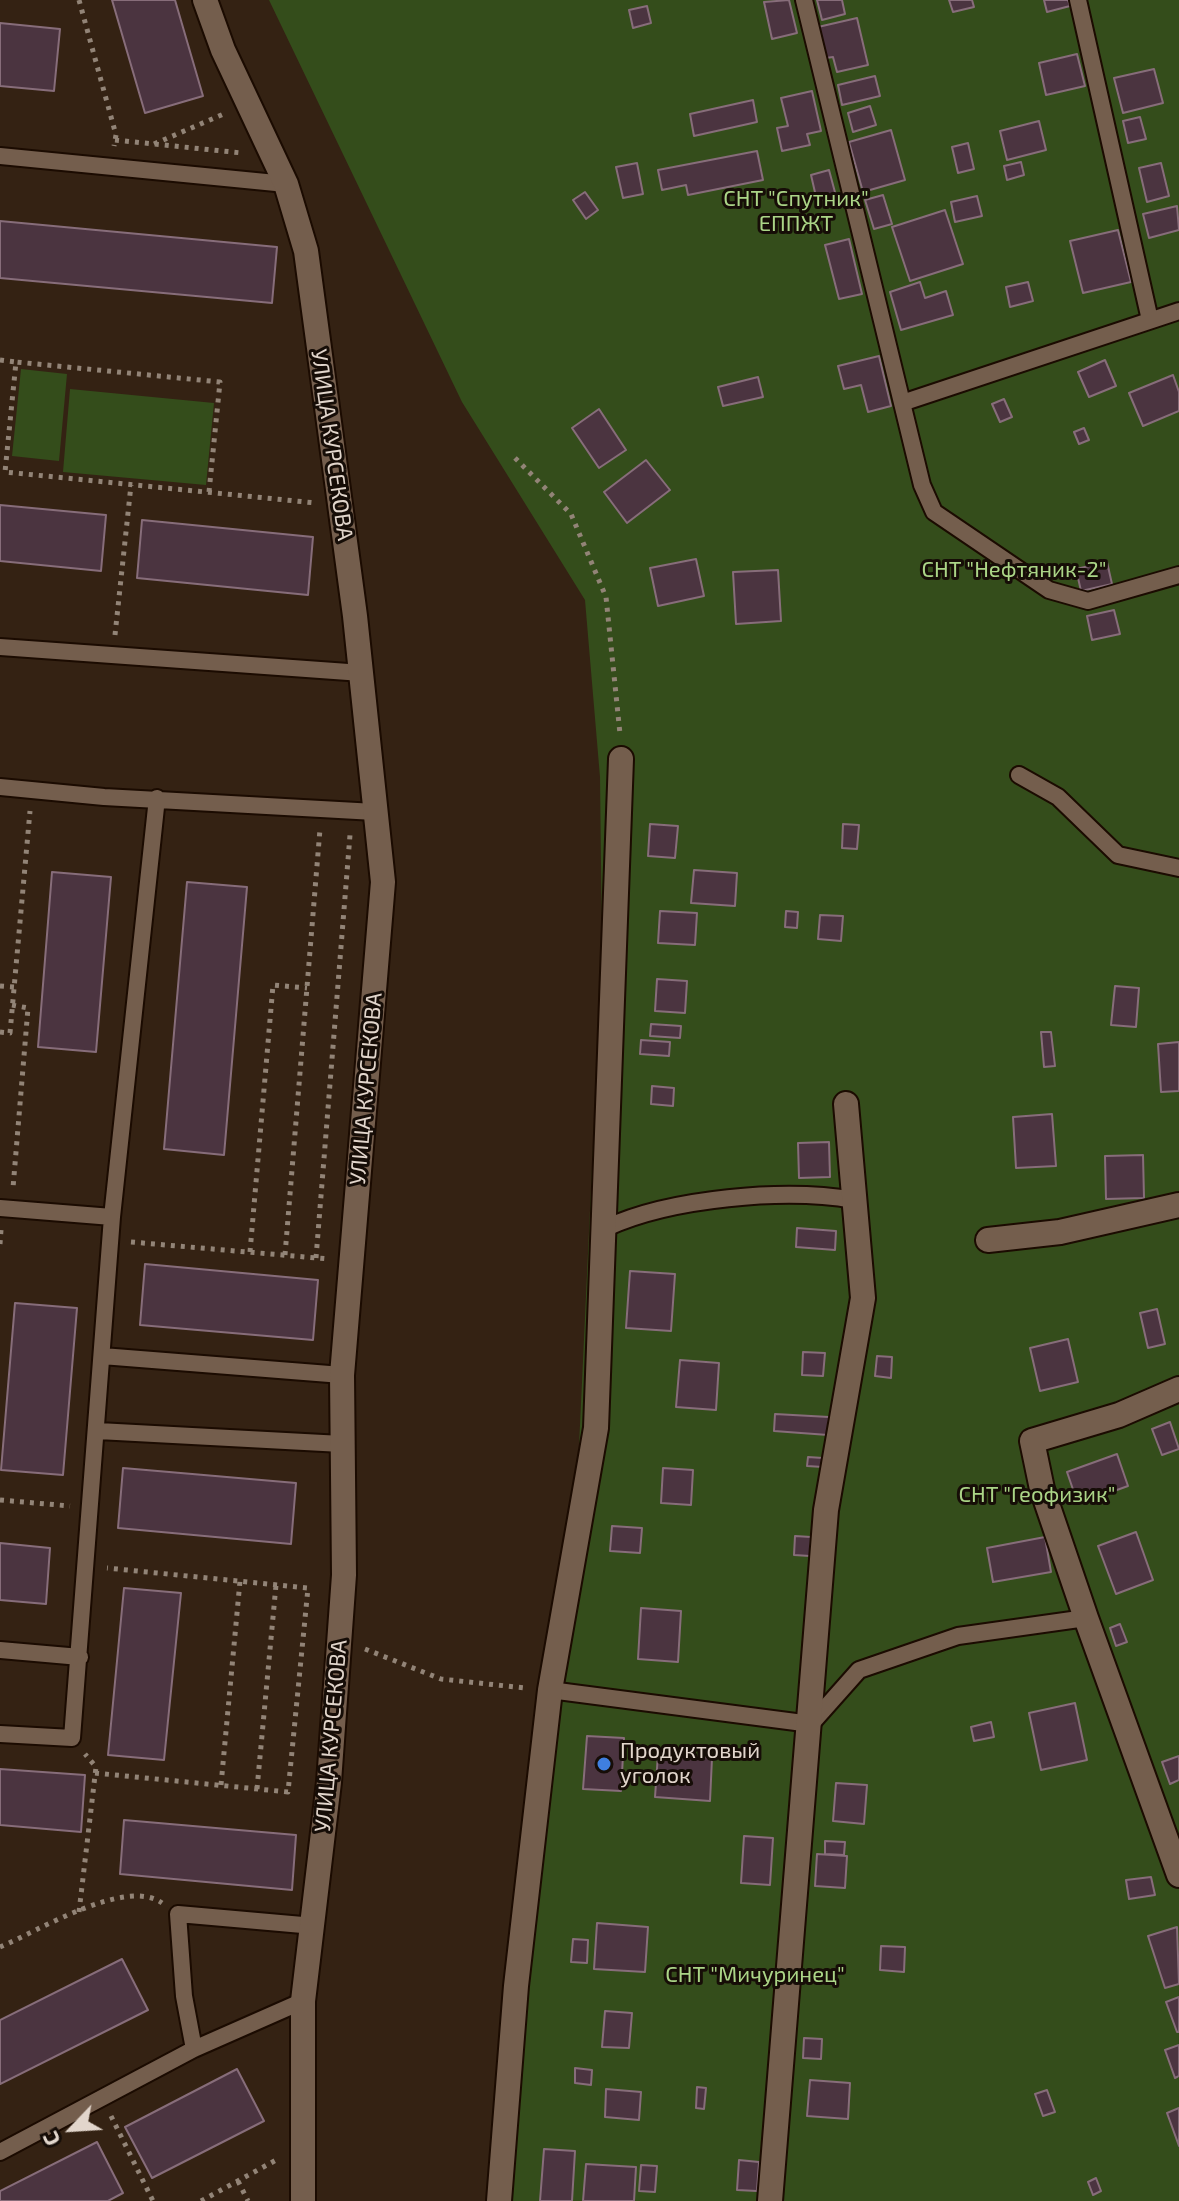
<!DOCTYPE html>
<meta charset="utf-8">
<style>
body{margin:0}
#map{position:relative;width:1179px;height:2201px;overflow:hidden;background:#342213;font-family:"Exo 2",sans-serif}
canvas{display:block}
.north{position:absolute;left:32px;top:2089px;width:80px;height:80px;-webkit-text-stroke:6px #160d07;paint-order:stroke;rotate:245deg;font-size:22px;font-weight:700;line-height:32px;text-align:center;color:#e2d6cc}
.north::after{content:'';display:block;margin:auto;width:28px;height:36px;background:#e2d6cc;clip-path:polygon(50% 0,100% 100%,50% 72%,0 100%)}
</style>
<div id="map">
<canvas width="1179" height="2201"></canvas>
<div class="north">С</div>
</div>
<script>
const ctx = document.querySelector('canvas').getContext('2d');
ctx.lineJoin = 'round';
function fill(path, color) { ctx.fillStyle = color; ctx.fill(path, 'evenodd'); }
function strokePath(path, color, width, dash) { ctx.strokeStyle = color; ctx.lineWidth = width; ctx.lineCap = dash ? 'butt' : 'round'; ctx.setLineDash(dash || []); ctx.stroke(path); }
function write(font, color, halo, rows, align = 'center') {
  ctx.font = font + ' "Exo 2",sans-serif'; ctx.lineWidth = 6; ctx.setLineDash([]); ctx.textBaseline = 'middle'; ctx.strokeStyle = halo; ctx.fillStyle = color; for (const [text, x, y, turn = 0] of rows) {
    ctx.save(); ctx.translate(x, y); ctx.rotate((+turn || 0) * Math.PI / 180); ctx.textAlign = isNaN(turn) ? turn : align; if (halo) ctx.strokeText(text, 0, 0); ctx.fillText(text, 0, 0); ctx.restore();
  }
}
fill(new Path2D(`
 M269 0H1179V2201H506L576 1511 602 952 600 777 585 600 462 402Z
 M21 369 67 374 59 461 12 456Z
 M70 389 214 403 206 485 63 472Z`), '#344d1b');
const building = new Path2D(`
 M112 0H175L203 96 145 113Z
 M789 0 797 33 772 39 764 2Z
 M817 0H842L845 14 822 20Z
 M949 0H972L974 7 953 12Z
 M1044 0H1068L1070 6 1047 12Z
 M647 6 651 23 633 28 629 10Z
 M857 18 868 65 837 72 833 57 826 58 818 27Z
 M0 23 60 29 54 91 0 86Z
 M1077 54 1085 86 1046 95 1039 63Z
 M1154 69 1163 103 1123 113 1114 78Z
 M875 76 880 96 842 105 838 85Z
 M812 91 821 131 807 134 810 145 782 151 777 128 788 126 781 98Z
 M753 100 757 122 694 136 690 114Z
 M870 106 876 125 853 132 848 113Z
 M1140 117 1146 139 1128 143 1123 121Z
 M1039 121 1046 150 1007 160 1000 131Z
 M891 130 905 180 863 192 849 142Z
 M968 143 974 169 958 173 952 147Z
 M757 151 763 180 688 195 686 185 662 190 658 170Z
 M1021 162 1024 175 1007 180 1004 166Z
 M637 163 643 194 623 198 616 167Z
 M1161 163 1169 196 1147 202 1139 168Z
 M829 170 836 196 817 201 811 175Z
 M585 192 598 210 586 219 573 200Z
 M883 195 892 224 874 229 865 200Z
 M977 196 982 216 955 222 951 202Z
 M1177 206 1179 230 1149 238 1143 214Z
 M945 210 963 264 910 281 892 227Z
 M0 221 277 247 272 303 0 278Z
 M1118 230 1131 282 1083 293 1070 241Z
 M849 239 862 294 839 299 825 245Z
 M920 282 925 298 946 291 953 315 901 330 890 292Z
 M1028 282 1033 301 1010 307 1006 287Z
 M879 356 891 406 868 412 861 385 844 389 838 366Z
 M1105 360 1116 386 1089 397 1078 372Z
 M1173 375 1179 392V411L1143 426 1129 393Z
 M758 377 763 397 723 406 718 387Z
 M1004 399 1012 417 1000 422 992 404Z
 M599 409 626 450 599 468 572 428Z
 M1084 428 1089 440 1079 444 1074 432Z
 M646 460 670 490 627 523 604 492Z
 M0 505 106 515 101 571 0 561Z
 M142 520 313 537 308 595 137 578Z
 M696 559 704 596 658 606 650 568Z
 M1107 562 1112 584 1081 591 1076 569Z
 M778 570 781 621 736 624 733 572Z
 M1114 610 1120 634 1092 640 1087 616Z
 M650 824 678 826 675 858 648 856Z
 M843 824 859 825 857 849 842 848Z
 M694 870 737 873 735 906 691 903Z
 M52 872 111 877 96 1052 38 1047Z
 M187 882 247 887 224 1155 164 1149Z
 M660 911 697 913 695 945 658 943Z
 M786 911 798 912 797 928 785 927Z
 M820 915 843 916 841 941 818 939Z
 M657 979 687 981 685 1013 655 1011Z
 M1115 986 1139 988 1136 1027 1111 1025Z
 M651 1024 681 1026 680 1038 650 1036Z
 M1041 1032H1051L1055 1066 1044 1067Z
 M641 1040 670 1042 669 1056 640 1054Z
 M1179 1042V1091L1161 1092 1158 1044Z
 M652 1086 674 1088 673 1106 651 1104Z
 M1052 1114 1056 1166 1016 1168 1013 1117Z
 M829 1142 830 1177 799 1178 798 1143Z
 M1143 1155 1144 1198 1106 1199 1105 1156Z
 M797 1228 836 1231 835 1250 796 1247Z
 M145 1264 318 1280 313 1340 140 1325Z
 M630 1271 675 1274 671 1331 626 1328Z
 M15 1303 77 1308 63 1475 1 1470Z
 M1157 1309 1165 1344 1148 1348 1140 1313Z
 M1068 1339 1078 1382 1040 1391 1030 1348Z
 M803 1352 825 1353 823 1376 802 1375Z
 M877 1356 892 1357 891 1378 875 1376Z
 M680 1360 719 1363 716 1410 676 1407Z
 M775 1414 829 1417 828 1435 774 1431Z
 M1170 1422 1179 1449 1162 1455 1152 1429Z
 M1117 1454 1128 1486 1078 1504 1067 1472Z
 M808 1457 823 1458V1467L807 1466Z
 M123 1468 296 1483 291 1544 118 1528Z
 M663 1468 693 1470 691 1505 661 1503Z
 M612 1526 642 1528 640 1553 610 1551Z
 M1136 1532 1153 1580 1116 1594 1098 1546Z
 M795 1536 811 1537 810 1556 794 1555Z
 M1045 1537 1051 1572 993 1582 987 1548Z
 M0 1543 50 1548 46 1604 0 1600Z
 M124 1588 181 1593 164 1760 108 1755Z
 M641 1608 681 1611 678 1662 638 1659Z
 M1120 1624 1127 1642 1116 1646 1110 1628Z
 M1075 1703 1087 1760 1041 1770 1029 1713Z
 M991 1722 994 1737 974 1741 971 1727Z
 M587 1736 624 1738 621 1791 583 1789Z
 M658 1754 712 1758 710 1801 655 1797Z
 M1179 1756V1780L1170 1784 1162 1762Z
 M0 1769 85 1775 81 1832 0 1825Z
 M836 1783 867 1785 864 1824 833 1821Z
 M124 1820 296 1835 292 1890 120 1874Z
 M744 1836 773 1838 770 1885 741 1883Z
 M825 1841 845 1842 844 1855 825 1854Z
 M817 1854 847 1856 845 1888 815 1886Z
 M1151 1877 1155 1895 1129 1899 1126 1880Z
 M597 1923 648 1927 645 1972 594 1969Z
 M1177 1927 1179 1984 1165 1988 1148 1936Z
 M573 1939 588 1940 587 1963 571 1962Z
 M881 1946 905 1947 904 1972 880 1970Z
 M122 1959 148 2010 0 2084V2020Z
 M1179 1997V2032H1177L1166 2002Z
 M605 2011 632 2013 629 2048 602 2047Z
 M804 2038 822 2039 821 2059 803 2058Z
 M1179 2045V2076L1175 2078 1165 2050Z
 M575 2068 592 2070 591 2085 575 2083Z
 M237 2069 264 2121 152 2178 125 2127Z
 M810 2080 850 2083 848 2119 807 2116Z
 M697 2087 706 2088 704 2109 696 2108Z
 M606 2089 641 2092 639 2120 605 2117Z
 M1047 2090 1055 2112 1043 2116 1035 2094Z
 M1179 2108V2146L1167 2113Z
 M97 2142 123 2193 108 2201H0V2191Z
 M544 2149 575 2151 572 2201H540Z
 M739 2160 759 2162 757 2191 737 2190Z
 M586 2164 636 2167 634 2201H583Z
 M641 2165 657 2166 655 2192 639 2191Z
 M1096 2178 1101 2191 1093 2195 1088 2182Z`);
fill(building, '#4b3440');
strokePath(building, '#876d7a', 2);
const service = new Path2D(`
 M804 0 922 485 934 512 1049 590 1088 601 1179 575
 M1078 0 1150 320
 M0 156 286 184
 M905 402 1179 311
 M0 647 362 673
 M1019 775 1058 797 1118 855 1179 868
 M0 787 104 797 375 812
 M0 1208 112 1217
 M606 1228C670 1198 785 1188 854 1200
 M102 1356 342 1375
 M98 1431 342 1444
 M0 1650 80 1657
 M550 1690 811 1724 859 1670 958 1636 1086 1618
 M0 1734 72 1738 112 1217 157 798
 M194 2049 184 1996 178 1914 314 1926
 M0 2152 194 2049 303 2001`);
const minor = new Path2D(`
 M205 0 223 50 286 184 306 251 355 616 383 882 342 1375 344 1575 329 1782 303 2001V2201
 M988 1240 1060 1232 1179 1205
 M1179 1389 1119 1415 1032 1441 1042 1489 1086 1618 1179 1875
 M499 2201 516 1986 550 1690 596 1428 621 759
 M770 2201 826 1510 863 1298 846 1104`);
strokePath(service, '#1b0b01', 20);
strokePath(minor, '#1b0b01', 28);
strokePath(new Path2D(`
 M79 0 116 135 114 146
 M115 140 242 153
 M154 144 226 113
 M0 360 16 362
 M515 458 571 514 606 597 620 734
 M209 492 220 382 16 362 5 472 316 503
 M115 635 131 485
 M0 986 14 987
 M12 1005 28 1008 13 1188
 M0 1032 10 1033 30 811
 M131 1242 329 1259
 M0 1244 1 1230
 M250 1252 273 985 307 988
 M285 1255 320 829
 M316 1258 350 835
 M0 1500 70 1506
 M365 1649 441 1679 525 1688
 M95 1773 288 1792 308 1588 107 1568
 M221 1785 240 1581
 M257 1789 276 1585
 M79 1912 96 1767 85 1754
 M0 1947C38 1931 126 1877 162 1903
 M111 2116 153 2201
 M238 2181 248 2201
 M201 2201 278 2159`), '#928477', 5, [4, 6]);
strokePath(service, '#745e4d', 16);
strokePath(minor, '#745e4d', 24);
for (const [x, y, r, color] of [
 [604,1764,8,"#3f7fe0"]
]) { const dot = new Path2D(); dot.arc(x, y, r, 0, 2 * Math.PI); ctx.fillStyle = color; ctx.fill(dot); strokePath(dot, '#160d07', 3); }
write('22px', '#abd587', '#160d07', [
 ["СНТ \"Спутник\"",796,199],
 ["ЕППЖТ",796,224],
 ["СНТ \"Нефтяник-2\"",1014,570],
 ["СНТ \"Геофизик\"",1037,1495],
 ["СНТ \"Мичуринец\"",755,1975]
]);
write('22px', '#e2d6cc', '#160d07', [
 ["УЛИЦА КУРСЕКОВА",332,445,82],
 ["УЛИЦА КУРСЕКОВА",366,1089,-85],
 ["УЛИЦА КУРСЕКОВА",331,1736,-85]
]);
write('22px', '#e2d6cc', '#160d07', [
 ["Продуктовый",620,1751],
 ["уголок",620,1776]
], 'left');
</script>
